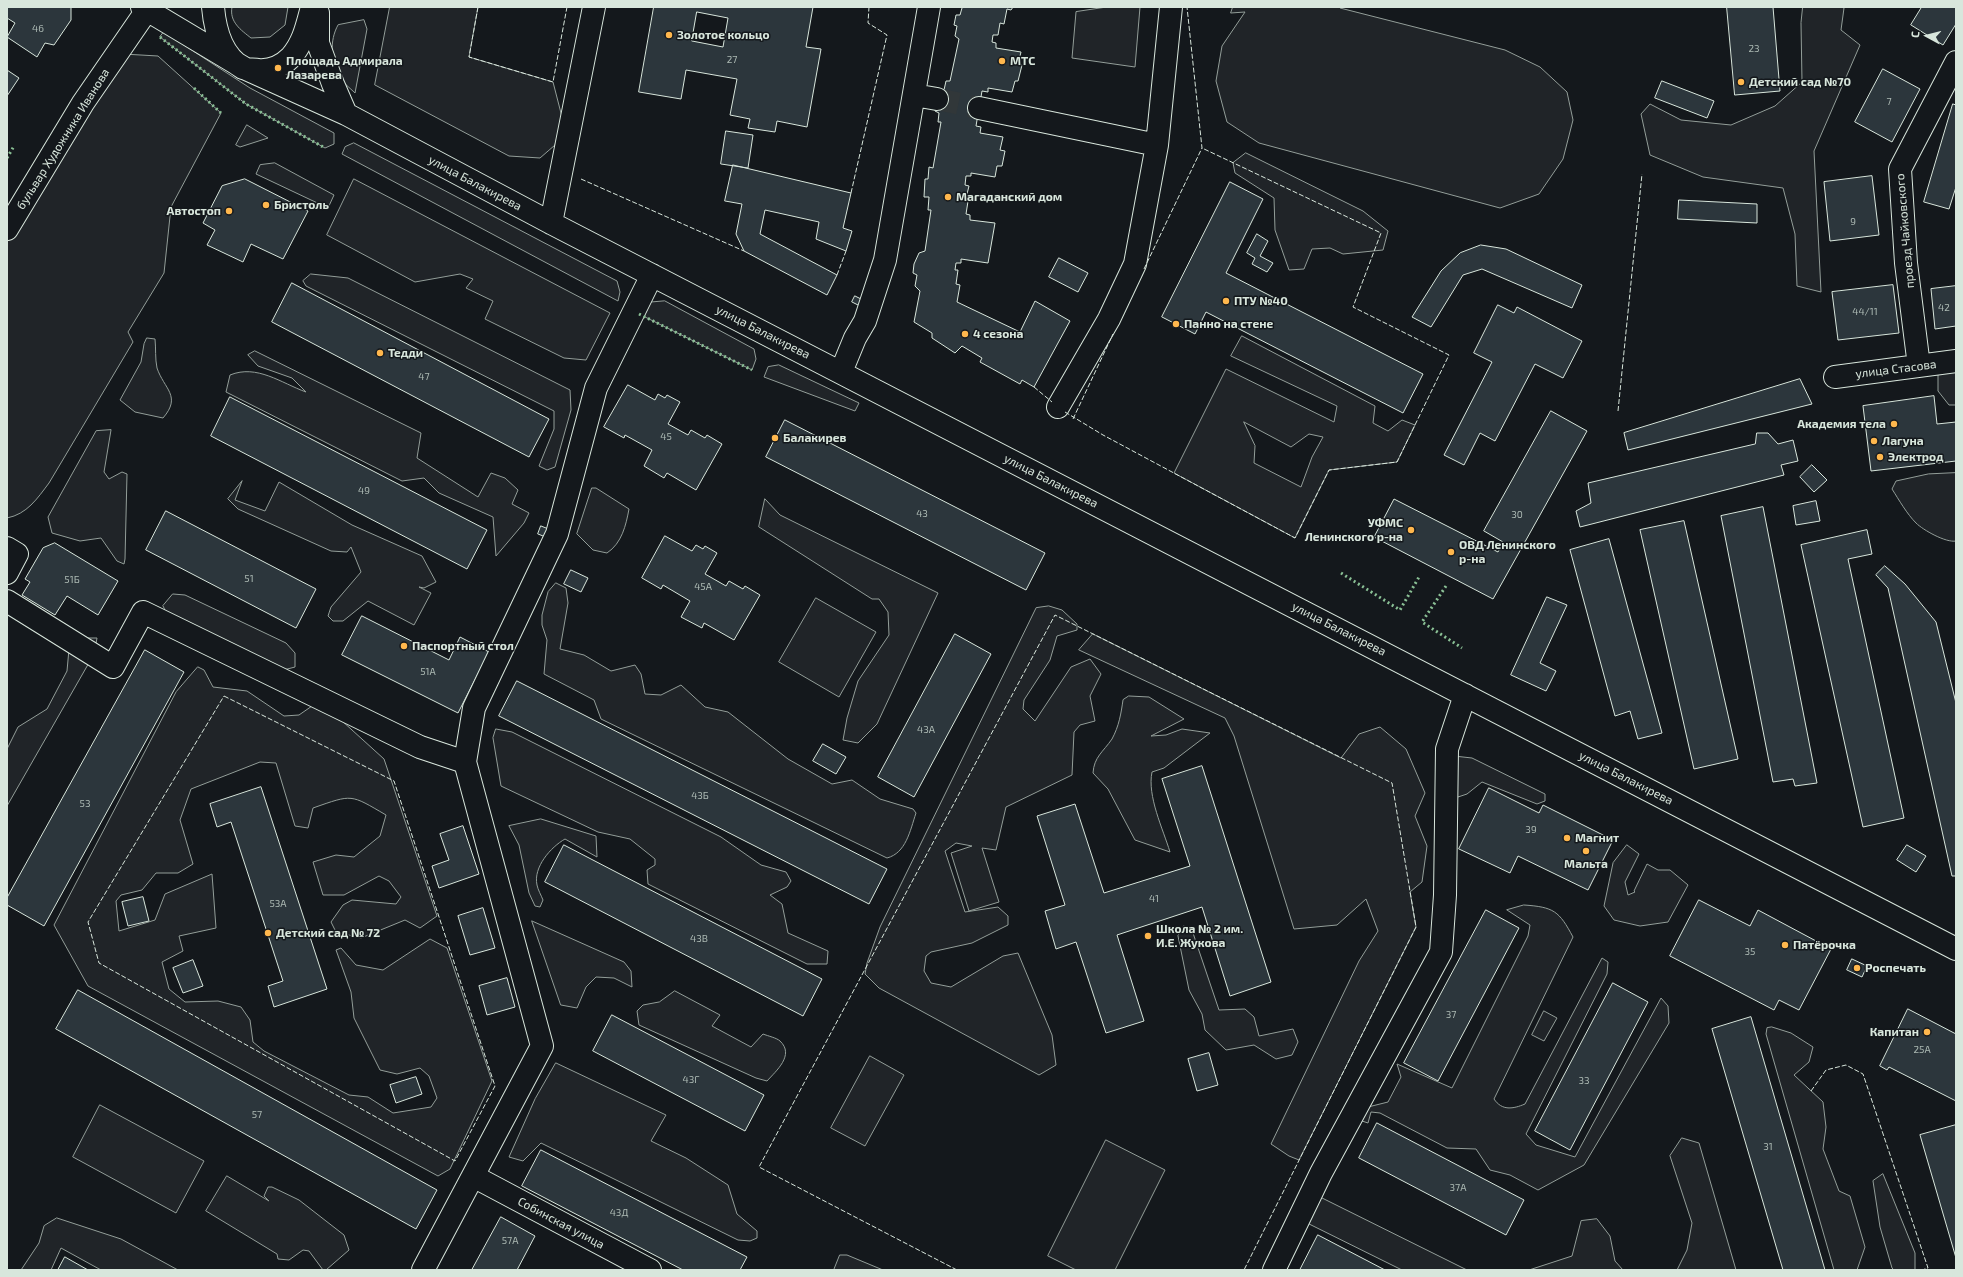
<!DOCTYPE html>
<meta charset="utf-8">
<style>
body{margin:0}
#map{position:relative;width:1963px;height:1277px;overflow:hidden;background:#14181c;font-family:"Exo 2",sans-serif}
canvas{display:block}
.frame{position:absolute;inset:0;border:8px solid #d8e6dc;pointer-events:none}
.north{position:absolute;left:1907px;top:16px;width:40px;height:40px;-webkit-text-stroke:3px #14181c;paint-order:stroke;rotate:277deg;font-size:11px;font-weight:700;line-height:16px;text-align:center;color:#d8e6dc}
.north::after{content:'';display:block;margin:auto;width:14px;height:18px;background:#d8e6dc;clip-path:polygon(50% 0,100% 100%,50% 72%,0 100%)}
</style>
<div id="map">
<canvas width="1963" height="1277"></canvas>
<div class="frame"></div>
<div class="north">С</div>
</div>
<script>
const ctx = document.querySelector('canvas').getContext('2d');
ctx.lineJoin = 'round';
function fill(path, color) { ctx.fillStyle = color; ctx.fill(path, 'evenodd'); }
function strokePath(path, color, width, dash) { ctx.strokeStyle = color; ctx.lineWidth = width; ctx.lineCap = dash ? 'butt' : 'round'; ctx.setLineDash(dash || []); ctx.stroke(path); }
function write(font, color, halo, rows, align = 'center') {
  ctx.font = font + ' "Exo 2",sans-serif'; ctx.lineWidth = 3; ctx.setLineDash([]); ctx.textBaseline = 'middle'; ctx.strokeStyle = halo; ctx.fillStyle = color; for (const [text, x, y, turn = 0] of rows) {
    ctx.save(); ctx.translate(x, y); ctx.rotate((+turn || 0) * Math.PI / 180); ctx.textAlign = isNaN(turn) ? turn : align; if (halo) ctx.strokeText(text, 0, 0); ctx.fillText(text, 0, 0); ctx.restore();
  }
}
const green = new Path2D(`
 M232 7H288L285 25 270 37 251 38C241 30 229 22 232 7Z
 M390 7H478L469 57 553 82 562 117 555 145 540 158 509 156 375 85Z
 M1107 7H1140L1135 67 1072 58 1076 12Z
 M1233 7H1340V8L1505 50 1540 67 1567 92 1573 120 1563 159 1539 194 1500 208 1259 143 1227 122 1216 81 1222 46 1245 12 1231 13Z
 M1803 7H1842L1844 8 1841 30 1860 45 1814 151 1821 292 1797 286 1795 234 1783 188 1703 177 1650 155 1641 114 1650 104 1681 120 1731 125 1775 106 1802 82 1801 23Z
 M364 20 367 29 355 93C350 88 343 83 340 77 331 61 329 41 338 25Z
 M164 32 250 88 334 133V144L325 148 246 104 160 37Z
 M123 54 158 56 221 113 171 207 164 273 128 332 133 342 49 483C37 499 27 514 7 518V241L53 163Z
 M247 125 268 138 240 147 236 145Z
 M354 143 617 281 620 292 618 301 342 154 345 147Z
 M1246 153 1363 211 1388 231 1383 250 1343 254 1330 248 1312 249 1304 269 1289 270 1275 230 1274 198 1235 173 1233 163Z
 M275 163 334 195 328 208 256 174 260 165Z
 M354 179 610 313 586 360 564 358 485 319 493 301 466 288 473 279 460 274 415 282 327 235Z
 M311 274 348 278 570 390 571 410 555 467 547 470 539 466 554 429V411L306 286 303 281Z
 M665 301 754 349 756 359 752 370 637 313 643 303Z
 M1242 336 1375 406 1373 423 1388 431 1402 420 1415 425 1397 462 1329 470 1295 538 1174 473 1226 369 1334 422 1337 406 1231 356ZM1244 422 1291 447 1309 434 1323 437 1312 457 1301 487 1254 463 1255 446Z
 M147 338 155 339C156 348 155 359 157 368 164 389 182 396 163 418L135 412 120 400 141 362 144 344Z
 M255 351 421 433 417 458 478 497 491 473 505 478 518 490 512 504 529 513 524 523 496 556 493 517 439 493 424 478 402 481 226 392 230 375C257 364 281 383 306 392L292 378 258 366 248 355Z
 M779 365 859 403 855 411 764 377 768 367Z
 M1956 371V405H1949L1938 391V372Z
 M111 430 104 472 109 479 122 472 127 474 125 559 124 564 117 561 101 538 80 541 52 533 48 517 96 431Z
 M1956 473V541C1946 543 1923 530 1916 523 1907 514 1899 500 1892 489L1896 481 1928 474Z
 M242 481 235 500 265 511 279 482 352 525 422 556 436 582 424 588 419 587 431 593 414 625 368 601 343 621H333L328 616 331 607 361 572 351 547 347 552 331 551 238 509 228 499Z
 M592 488H596L629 509C626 525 622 543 607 553L593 550 577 534Z
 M765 499 780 515 938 593 877 724 858 743 843 740 847 718 858 681 889 635 888 612 879 599H872L759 527Z
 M556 583 566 588 568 603 560 649 584 655 611 671 635 665 641 674 645 694 661 695 681 685 705 707 728 712 788 759 832 784 852 780 880 799 913 809 916 813C910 831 906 853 887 858L601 719 594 700 544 674 547 640 542 625V615L548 592Z
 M173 594 185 595 286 643 295 653V667L276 672 168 616 163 606Z
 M816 598 876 632 839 697 779 662Z
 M1049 606 1062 610 1077 624V630L1057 636 1050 660 1024 700 1023 709 1035 721 1071 667 1090 659 1101 674 1090 696 1095 721 1080 725 1074 732 1072 775 1006 807 996 850 982 848 999 902 969 911 951 853 972 846 956 843 945 851 965 912 998 907 1008 916V925L972 943 931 952 926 956 924 971 931 983 951 987 1003 956 1018 953 1052 1035 1056 1065 1039 1075 879 988 865 974 867 963 880 927 1036 608Z
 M1093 634 1341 758 1359 734 1380 727 1406 749 1425 793 1415 816 1427 846 1422 882 1410 892 1416 927 1299 1160 1289 1156 1271 1144 1359 961 1378 931 1366 899 1337 925 1294 929 1234 736 1225 718 1079 650Z
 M85 638H97L94 654 7 806V749L18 727 47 709 67 671 69 649Z
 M198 667 204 670 213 687 247 691 284 716 299 715 312 706 341 720 384 759 437 916 420 928 405 920 361 938 336 932 331 922 343 905 352 900 396 904 401 897 389 881 379 876 344 895H323L313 862 336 855 354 857 380 836 386 815C350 794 353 794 313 808L308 828 295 826 276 763 260 762 191 789 180 820 193 864 178 873H156L142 890 121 895 116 901 119 931 155 920 165 894 212 874 216 928 179 936 183 951 162 962 169 989 185 1002 218 1001 241 1007 250 1020 253 1042 264 1051 349 1095 368 1097 393 1113 431 1107 437 1098 429 1076 420 1068 397 1074 380 1070 354 1018 351 992 336 950 341 948 356 965 383 970 430 939 447 948 492 1081 450 1169 438 1176 88 986 54 925 176 692Z
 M1129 696 1149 697 1184 719 1151 736 1166 735 1182 729 1210 733 1164 768 1152 772C1147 796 1163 829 1170 852L1135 840 1108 789 1093 773C1094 757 1103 752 1112 739 1119 726 1121 714 1123 700Z
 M496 729 512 732 721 837 761 865 786 872 791 881 787 887 770 895 782 904 788 933 828 951 827 964H807L648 884 647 870 655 865V859L630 839 598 832 501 786 493 738Z
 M1454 756 1472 758 1545 794V801L1537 804 1482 782 1467 794 1458 797 1451 785Z
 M541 819 596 836 597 857 565 839C551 847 533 867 537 885 538 890 541 895 543 900L540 907 535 906 529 893 519 845 509 826Z
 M1627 845 1639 854 1625 882 1628 895 1635 892 1634 891 1647 864 1658 870H1670L1688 885 1668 922 1640 926 1614 920 1604 906 1613 863Z
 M1524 905C1554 907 1559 911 1573 937L1494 1099C1502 1111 1513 1109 1525 1104L1602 958 1608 962 1607 974 1526 1134 1536 1145 1575 1157 1661 998 1668 1006 1669 1023 1584 1165 1538 1190 1510 1175 1490 1170 1476 1149 1447 1148 1380 1113 1371 1112 1368 1123 1356 1119 1368 1107 1388 1102 1401 1077 1397 1064 1452 1088 1528 936 1530 925 1507 910Z
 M532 921 624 962 631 971 632 987 614 978 596 977 586 987 577 1008 561 1005Z
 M1184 926 1193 933 1219 1010 1245 1009 1254 1017 1259 1036 1293 1029 1298 1042 1292 1055 1276 1059 1254 1045 1226 1050 1205 1030 1202 1014 1189 990 1178 936Z
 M675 991 720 1015 712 1026 751 1047 763 1034C768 1036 777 1038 780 1041 795 1055 776 1071 767 1081L756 1078 639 1025 637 1011 643 1005 659 1002Z
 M1544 1011 1557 1018 1544 1041 1532 1035Z
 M1772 1027 1791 1033 1813 1047 1809 1062 1794 1075 1823 1102 1826 1127 1823 1149 1839 1191 1850 1196 1865 1247 1857 1270H1834L1766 1034 1767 1028Z
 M870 1056 904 1075 865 1146 831 1128Z
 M556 1063 666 1115 651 1141 686 1158 728 1185 737 1214 757 1231V1238L750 1241 738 1240 541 1143 523 1161 509 1157 535 1099Z
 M100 1105 204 1161 176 1213 73 1157Z
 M1682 1138 1699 1143 1736 1270H1677L1687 1250 1692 1223 1670 1156Z
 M1106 1140 1165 1170 1115 1270H1076L1048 1256Z
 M1883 1174 1915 1253V1270H1894L1892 1268 1880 1227 1873 1181Z
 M227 1176 269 1201 264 1196 268 1187H272L299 1200 344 1235 349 1250 326 1270H323L309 1251 303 1250 289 1260 278 1259 277 1254 206 1211Z
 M1314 1194 1467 1270H1402L1299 1219Z
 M57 1218 121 1239 178 1270H101L61 1248 51 1270H21L39 1243 44 1226Z
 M1597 1219 1610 1236 1615 1261 1623 1270H1529L1572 1256 1581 1221Z
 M840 1255H847L883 1270H834Z`);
fill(green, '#202428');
strokePath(green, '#939e99', 1);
const building = new Path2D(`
 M7 7H71V20L54 45 45 43 37 57 7 37 15 23 7 18Z
 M654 7H813L806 47 821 49 807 127 777 121 775 132 748 128 750 119 730 115 737 79 686 70 681 99 639 92ZM697 12 728 18 723 47 692 41Z
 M967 7H1013L1011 10 1007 9 1004 24 1000 23 998 35H993L992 42 996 43V48L1021 52 1018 64 1022 65 1018 81H1015L1012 92 988 88V92L982 91 976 126 981 127 980 133 1003 137 1000 150 1005 151 1002 166H997L995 177 971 173V176H966L965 185 969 186 967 194 969 195 966 214 970 215V220L995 223 988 263 961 259V263H956L955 270H958L956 284 960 285 957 302 1020 332 1035 301 1070 321 1034 387 1022 380 1020 384 980 362 982 358 962 346 955 353 932 338V333L914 322 920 291 915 286 917 275 913 273 914 264 919 253 925 251 931 210H928L929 197H924L925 179H928L929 167 933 168 941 122H938L939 113 935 111 939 89 944 90 946 81H950L959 39 955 36 957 26 954 25 956 15H960L962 8Z
 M1727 7H1773L1780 91 1735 95Z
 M1922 7H1956V24L1943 45 1911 25Z
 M1883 69 1920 89 1892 142 1855 122Z
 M7 70 19 78 7 96Z
 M1662 81 1714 101 1707 118 1655 98Z
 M1953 104 1956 105V187L1949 209 1924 202Z
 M726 131 753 135 748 168 721 164Z
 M733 165 851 193 843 228 852 231 846 251 816 239 819 222 765 210 760 234 837 275 827 295 744 251 736 234 742 204 725 201Z
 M1872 176 1879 235 1830 241 1824 182Z
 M245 179 308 211 283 259 251 244 243 262 207 245 215 230 203 223 222 186Z
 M1230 182 1263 199 1226 273 1423 374 1403 413 1206 312 1195 334 1162 317Z
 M1679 200 1757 204V223L1678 219Z
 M1257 234 1268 241 1260 256 1273 263 1267 272 1252 264 1255 258 1247 253Z
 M1481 245 1506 249 1582 285 1572 308 1482 269 1463 275 1431 327 1412 317 1441 271 1460 253Z
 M1059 258 1088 273 1078 292 1049 277Z
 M292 283 549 419 529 457 272 322Z
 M1893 285 1899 333 1838 340 1832 292Z
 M1956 286V326L1935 329 1931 289Z
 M855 296 863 300 860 306 852 302Z
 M1498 305 1514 313 1517 307 1582 341 1563 378 1535 364 1495 441 1480 433 1464 465 1444 455 1492 362 1474 353Z
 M1800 379 1812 404 1628 450 1624 433Z
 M628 385 655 400 658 394 665 398 667 395 680 402 668 424 688 435 691 430 705 438 707 435 722 444 696 490 667 473 664 478 644 466 652 450 625 435 624 438 604 427Z
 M1934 396 1937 424 1956 422V461L1871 471 1863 406Z
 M230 397 487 530 467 569 211 436Z
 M1551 411 1587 431 1493 599 1374 537 1394 499 1498 552 1503 542 1484 531Z
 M785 420 1045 553 1026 590 766 457Z
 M1757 433H1768L1778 444 1793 440 1798 461 1781 465 1784 475 1580 527 1576 511 1591 503 1588 483 1755 444Z
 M1812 465 1827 480 1814 492 1800 477Z
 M1816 501 1820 521 1796 525 1793 506Z
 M1763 507 1817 783 1795 786 1793 779 1773 782 1721 516Z
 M166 511 316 589 296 628 146 550Z
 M1684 521 1738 759 1694 769 1640 530Z
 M541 526 551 530 548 538 538 534Z
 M1867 530 1872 554 1848 559 1904 818 1863 827 1801 545Z
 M665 536 692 551 696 545 703 549 705 546 717 553 705 574 726 586 729 581 743 589 745 586 760 595 734 640 704 623 702 628 681 617 690 601 663 585 661 589 642 578Z
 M1609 539 1662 733 1638 739 1630 711 1615 716 1570 550Z
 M55 543 118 581 98 615 67 596 55 615 22 595 30 582 25 579 43 548Z
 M1885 566 1905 584 1936 622 1956 703V876H1952L1888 588 1876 575Z
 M571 570 588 578 581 592 564 584Z
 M1547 597 1567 605 1540 663 1556 671 1546 691 1511 675Z
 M362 616 449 660 460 637 489 652 458 713 342 655Z
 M955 634 991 654 914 797 878 777Z
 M145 650 184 672 44 926 7 905V898Z
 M517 681 887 869 869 904 499 716Z
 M823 744 846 757 836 774 813 761Z
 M1202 766 1271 982 1230 996 1202 907 1117 935 1144 1021 1106 1033 1076 942 1056 949 1045 911 1065 905 1037 816 1075 804 1104 893 1190 866 1162 779Z
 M261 787 327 989 274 1007 268 986 283 981 231 822 217 827 210 804Z
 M1489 788 1539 813 1543 805 1613 840 1588 890 1518 856 1510 873 1459 849Z
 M463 826 479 874 439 888 432 866 449 860 440 834Z
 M564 845 822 979 803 1016 545 882Z
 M1907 845 1926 856 1916 872 1897 860Z
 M143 897 149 921 128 926 122 902Z
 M1699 900 1750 926 1758 910 1831 949 1799 1010 1779 1000 1774 1010 1670 956Z
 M483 908 495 948 470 955 458 916Z
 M1486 910 1519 928 1438 1081 1404 1063Z
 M1852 959 1867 966 1862 977 1847 970Z
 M193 960 203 986 183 993 173 968Z
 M507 978 515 1007 487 1015 479 986Z
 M1613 983 1648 1002 1570 1150 1535 1131Z
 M78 990 437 1190 416 1229 56 1029Z
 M1908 1009 1956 1034V1101L1889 1067 1887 1070 1880 1066Z
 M612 1015 764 1095 745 1131 593 1051Z
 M1751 1017 1825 1270H1783L1712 1029Z
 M1209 1053 1218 1085 1197 1091 1188 1059Z
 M416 1077 422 1094 396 1103 390 1085Z
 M1377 1123 1524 1200 1506 1235 1359 1158Z
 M1956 1125V1258L1920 1135Z
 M541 1150 747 1257 740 1270H683L522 1186Z
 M501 1217 535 1236 517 1270H472Z
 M1318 1235 1385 1270H1300Z
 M65 1257 88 1270H58Z`);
fill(building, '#2c363c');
strokePath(building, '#d8e6dc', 1);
strokePath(new Path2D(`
 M937 99 979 108`), '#313739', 22, [22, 11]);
const minor = new Path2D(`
 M142 7 244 68 346 114 551 223 1956 949
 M213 7C215 30 222 56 243 68 247 70 254 69 258 70 270 71 282 66 291 57 304 42 307 25 312 7
 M318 13V43L333 84 346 114
 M914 95 937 99
 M979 108 1157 145
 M551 223 594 7
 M7 229 83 103 147 10
 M1919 366 1906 263 1900 169 1956 62
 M841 372 855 338 865 321 885 260 929 7
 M1835 377 1956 361
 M1058 407 1109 319 1135 264 1157 145 1171 7
 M7 548 17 554 7 573
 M7 601 113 667 143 612 420 747 465 762
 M473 1176 650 1270
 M423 1270 542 1046 465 762 474 708 557 534 596 388 652 275
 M1274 1270 1321 1173 1441 952 1445 895 1447 749 1465 695`);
strokePath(minor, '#d8e6dc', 24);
strokePath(minor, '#14181c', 22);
strokePath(new Path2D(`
 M160 37 246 104 325 148
 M194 88 221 113
 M7 158 14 146
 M639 314 752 370
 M1341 573 1400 610 1419 577
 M1446 586 1422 622 1462 648`), '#8ac095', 3, [2, 3]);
strokePath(new Path2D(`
 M478 7 469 57 553 82 567 7
 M581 179 744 251
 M851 193 887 35 868 23 869 7
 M1144 269 1202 148 1187 7
 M837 275 846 251
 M1034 387 1052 402
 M1618 411 1642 174
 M1065 412 1103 435 1295 538 1329 470 1397 462 1449 355 1353 307 1381 233 1202 148
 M1073 419 1113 334
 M224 696 394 781 495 1086 455 1161 99 963 88 922Z
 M1811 1091 1826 1070 1846 1065 1863 1074 1928 1268 1922 1270
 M957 1270 759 1167 1055 615 1392 783 1416 927 1244 1270`), '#d8e6dc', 1, [5, 2]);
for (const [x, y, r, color] of [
 [669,35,4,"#ffb74d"],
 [1002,61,4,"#ffb74d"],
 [278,68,4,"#ffb74d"],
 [1741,82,4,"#ffb74d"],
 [948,197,4,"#ffb74d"],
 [266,205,4,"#ffb74d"],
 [229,211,4,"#ffb74d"],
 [1226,301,4,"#ffb74d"],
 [1176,324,4,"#ffb74d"],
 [965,334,4,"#ffb74d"],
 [380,353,4,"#ffb74d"],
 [1894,424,4,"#ffb74d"],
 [775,438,4,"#ffb74d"],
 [1874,441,4,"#ffb74d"],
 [1880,457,4,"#ffb74d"],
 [1411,530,4,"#ffb74d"],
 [1451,552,4,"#ffb74d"],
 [404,646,4,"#ffb74d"],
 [1567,838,4,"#ffb74d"],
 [1586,851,4,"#ffb74d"],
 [268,933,4,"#ffb74d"],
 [1148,936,4,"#ffb74d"],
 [1785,945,4,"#ffb74d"],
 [1857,968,4,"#ffb74d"],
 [1927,1032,4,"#ffb74d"]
]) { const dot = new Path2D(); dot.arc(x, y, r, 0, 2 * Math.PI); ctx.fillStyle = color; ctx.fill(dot); strokePath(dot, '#14181c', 1.5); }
write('10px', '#adbab4', null, [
 ["46",38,29],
 ["23",1754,49],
 ["27",732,60],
 ["7",1889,102],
 ["9",1853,222],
 ["42",1944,308],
 ["44/11",1865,312],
 ["47",424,377],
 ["45",666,437],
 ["49",364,491],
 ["43",922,514],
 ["30",1517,515],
 ["51",249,579],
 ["51Б",72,580],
 ["45А",703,587],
 ["51А",428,672],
 ["43А",926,730],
 ["43Б",700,796],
 ["53",85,804],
 ["39",1531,830],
 ["41",1154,899],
 ["53А",278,904],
 ["43В",699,939],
 ["35",1750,952],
 ["37",1451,1015],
 ["25А",1922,1050],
 ["43Г",691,1080],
 ["33",1584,1081],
 ["57",257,1115],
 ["31",1768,1147],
 ["37А",1458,1188],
 ["43Д",619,1213],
 ["57А",510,1241]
]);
write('bold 12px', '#d8e6dc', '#14181c', [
 ["Золотое кольцо",677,35],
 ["Площадь Адмирала",286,61],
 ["Лазарева",286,75],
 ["МТС",1010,61],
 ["Детский сад №70",1749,82],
 ["Магаданский дом",956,197],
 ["Бристоль",274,205],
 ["Автостоп",221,211,"right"],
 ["ПТУ №40",1234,301],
 ["Панно на стене",1184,324],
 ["4 сезона",973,334],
 ["Тедди",388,353],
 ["Академия тела",1886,424,"right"],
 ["Балакирев",783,438],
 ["Лагуна",1882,441],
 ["Электрод",1888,457],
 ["УФМС",1403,523,"right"],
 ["Ленинского р-на",1403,537,"right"],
 ["ОВД Ленинского",1459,545],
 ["р-на",1459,559],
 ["Паспортный стол",412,646],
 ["Магнит",1575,838],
 ["Мальта",1586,864,"center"],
 ["Школа № 2 им.",1156,929],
 ["И.Е. Жукова",1156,943],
 ["Детский сад № 72",276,933],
 ["Пятёрочка",1793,945],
 ["Роспечать",1865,968],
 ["Капитан",1919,1032,"right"]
], 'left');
write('12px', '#d8e6dc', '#14181c', [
 ["бульвар Художника Иванова",63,139,-58],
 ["улица Балакирева",475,183,28],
 ["проезд Чайковского",1905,231,-95],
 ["улица Балакирева",763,332,27],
 ["улица Стасова",1896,369,-7],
 ["улица Балакирева",1051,481,27],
 ["улица Балакирева",1339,629,27],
 ["улица Балакирева",1626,778,27],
 ["Собинская улица",561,1223,28]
]);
</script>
